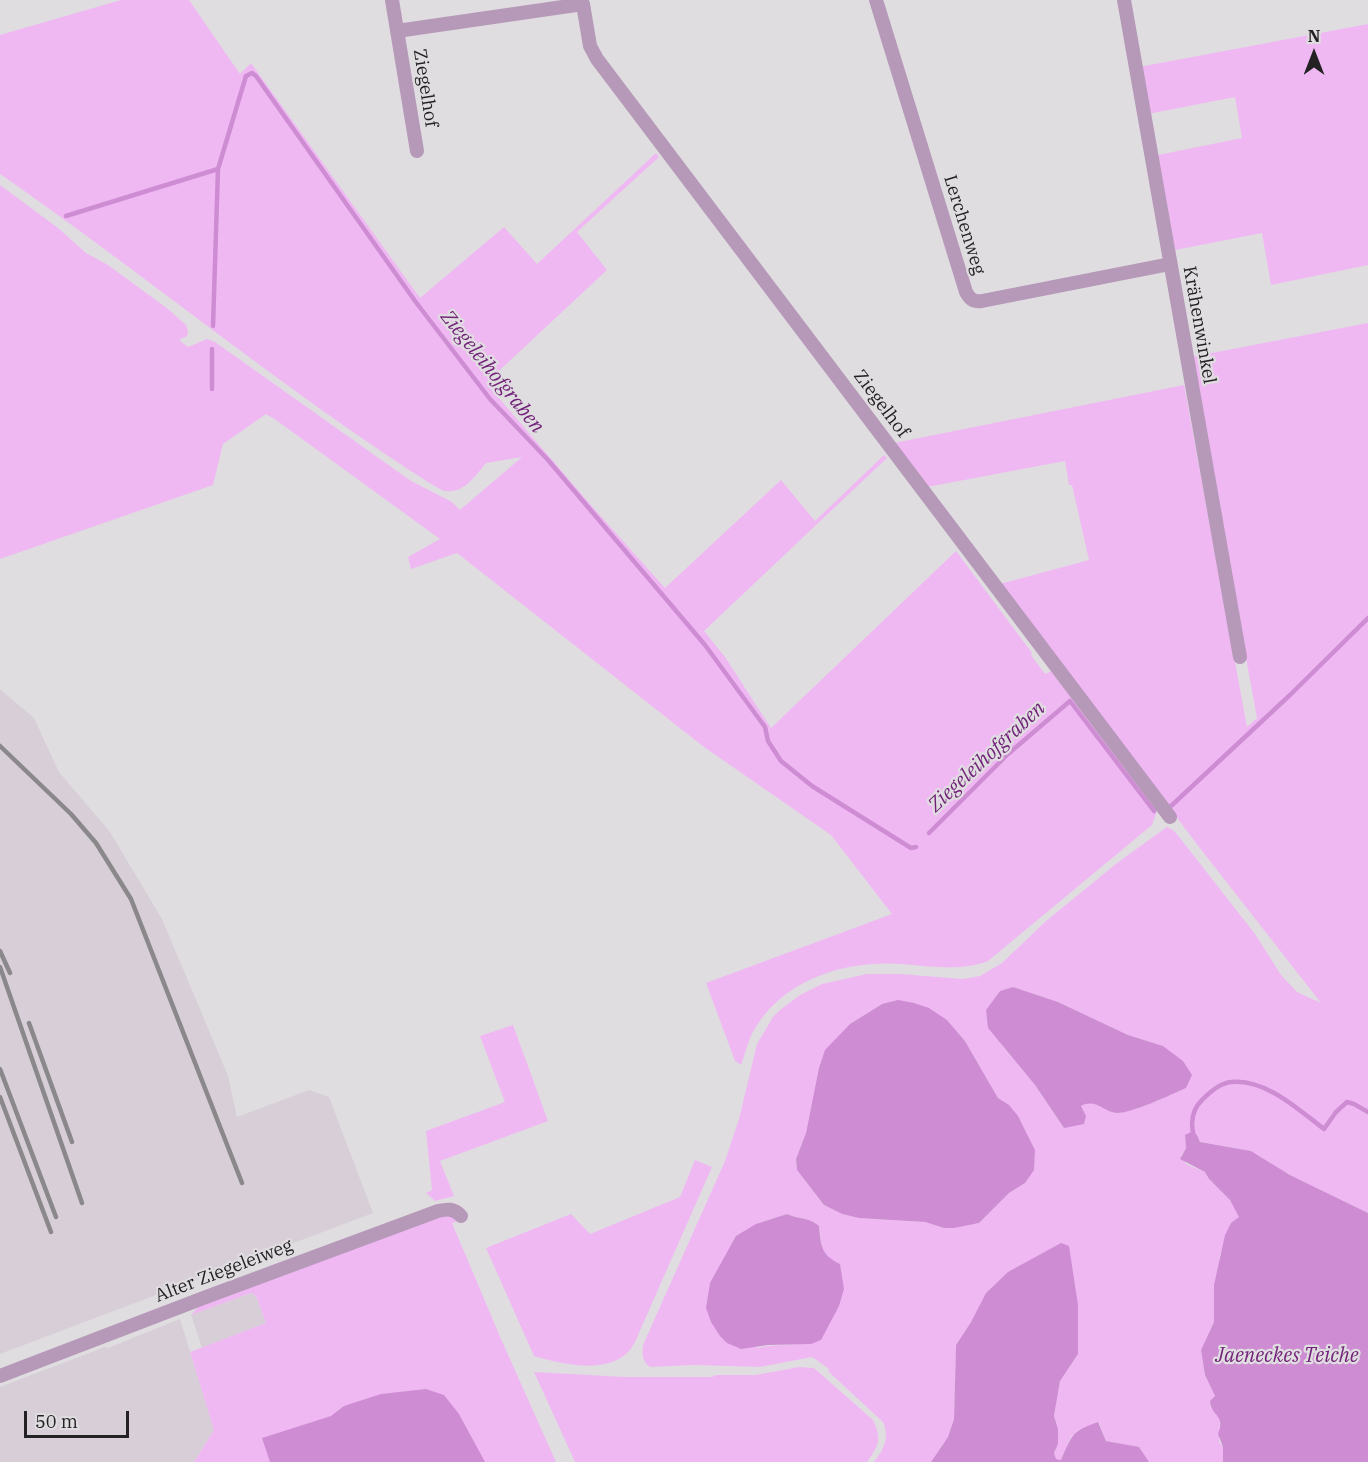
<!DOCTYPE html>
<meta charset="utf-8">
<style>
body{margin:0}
#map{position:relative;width:1368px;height:1462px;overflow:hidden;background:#e0dde1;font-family:"IBM Plex Serif",serif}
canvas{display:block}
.north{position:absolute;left:1284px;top:24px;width:60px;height:60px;-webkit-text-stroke:4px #e0dde1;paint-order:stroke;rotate:0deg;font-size:16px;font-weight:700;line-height:24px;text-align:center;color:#232123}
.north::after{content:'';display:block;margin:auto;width:21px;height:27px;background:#232123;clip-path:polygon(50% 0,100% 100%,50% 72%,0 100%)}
.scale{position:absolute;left:24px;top:1411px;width:105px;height:27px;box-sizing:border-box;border:3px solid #232123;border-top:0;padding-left:8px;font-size:18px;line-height:21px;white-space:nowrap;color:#232123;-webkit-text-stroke:4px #e0dde1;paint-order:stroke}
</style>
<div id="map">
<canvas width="1368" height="1462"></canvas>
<div class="north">N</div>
<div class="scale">50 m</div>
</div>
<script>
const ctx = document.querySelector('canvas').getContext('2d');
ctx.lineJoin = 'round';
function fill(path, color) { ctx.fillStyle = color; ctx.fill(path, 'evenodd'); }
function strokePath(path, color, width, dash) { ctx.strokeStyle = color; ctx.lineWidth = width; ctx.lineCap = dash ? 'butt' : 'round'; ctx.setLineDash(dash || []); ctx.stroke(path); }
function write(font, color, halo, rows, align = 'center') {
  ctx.font = font + ' "IBM Plex Serif",serif'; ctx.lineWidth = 4.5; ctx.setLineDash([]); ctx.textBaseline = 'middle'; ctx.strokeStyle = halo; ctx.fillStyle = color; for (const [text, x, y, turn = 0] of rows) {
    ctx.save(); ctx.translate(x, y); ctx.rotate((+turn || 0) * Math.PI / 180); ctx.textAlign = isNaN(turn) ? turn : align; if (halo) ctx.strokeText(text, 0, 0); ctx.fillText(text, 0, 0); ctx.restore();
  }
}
fill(new Path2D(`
 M0 689 34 718 59 772 110 832 162 919 228 1076 237 1117 309 1090 329 1097 373 1213 0 1354Z
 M251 1293 256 1296 266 1323 202 1348 191 1315Z
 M180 1319 214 1430 194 1462H0V1387L105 1347 108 1348Z`), '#d7ced7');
fill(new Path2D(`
 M121 0H189L240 74 251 63 420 298 504 227 537 264 656 153 659 157 577 232 607 270 486 383 590 504 665 588 781 480 815 521 884 455 887 458 704 631 725 657 771 728 956 551 1032 653 1031 655 1045 674 1054 670 1156 807 1157 811 1152 825 988 961C960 972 930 966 901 964 844 960 780 980 752 1034 747 1044 745 1055 741 1065L735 1061 706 983 892 914 831 835 704 747 457 553 411 569 408 557 440 539 276 420 266 414 223 444 213 485 0 559V185L58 228 86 253 108 265 168 309 186 325 188 331 187 336 179 340 188 347 207 339 215 342 411 481 452 502 460 510 522 457 486 463C476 475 464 494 445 491 441 490 435 486 431 484 282 389 146 275 0 174V35Z
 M1368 24V265L1271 285 1262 233 1175 250 1158 155 1242 138 1235 97 1148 114 1139 67Z
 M1368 323V1213L1290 1175 1251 1151 1200 1142 1197 1135H1185L1186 1148 1181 1155 1186 1164 1205 1172 1209 1179 1230 1200 1240 1217 1220 1254 1219 1271 1214 1285V1322L1201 1350 1205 1375 1215 1396 1210 1406 1220 1419 1219 1442 1223 1447V1462H1149L1117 1443 1106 1441 1099 1423 1071 1437 1061 1460 1056 1459 1054 1453 1058 1444V1429L1054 1416 1060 1380 1078 1354V1305L971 1322 956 1345 954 1419 948 1437 931 1462H874C884 1449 890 1438 883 1422L829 1372 828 1368 812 1357 760 1367 694 1365 650 1367C642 1361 642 1355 643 1345L725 1161 739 1119 757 1044 773 1017 780 1010 800 995 822 984 867 974H900L963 979 980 976 1002 963 1045 922 1117 863 1167 827 1173 830 1180 838 1255 934 1281 975 1297 992 1321 1003 1196 843 1000 584 1089 560 1072 485H1069L1065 461 927 487 894 443 1184 385 1247 727 1257 718 1191 357ZM1013 987 1058 1002 1128 1035 1163 1046 1186 1088C1172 1094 1130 1115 1116 1112 1105 1110 1097 1100 1085 1104 1077 1107 1069 1121 1064 1128L1035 1085 1001 1044 986 1010 1000 991ZM882 1004 947 1020 965 1041 998 1098 1018 1116 1035 1150 1025 1183 1009 1193 979 1223 944 1228 925 1222 859 1218 842 1214 824 1205 797 1170 796 1159 806 1133 810 1113 850 1024ZM787 1214C800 1220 807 1216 819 1226L822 1248 828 1258 821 1340C800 1347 778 1343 757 1348L710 1283 756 1224Z
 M513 1025 548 1121 440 1161 454 1196 435 1201 426 1193 432 1190 426 1131 505 1102 480 1036Z
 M695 1160 712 1167 635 1342C632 1346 630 1351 626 1354 603 1374 561 1364 534 1356L486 1248 571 1214 590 1234 680 1197Z
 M448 1212 458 1221 452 1223 501 1339 556 1462H194L214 1430 190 1352 266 1323 256 1296 251 1293 191 1315 199 1306Z
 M799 1367 814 1368 873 1420C882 1440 879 1445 867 1462H575L534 1372 625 1377H712L716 1375H756Z`), '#efb8f3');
fill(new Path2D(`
 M1013 987 1058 1002 1128 1035 1163 1046 1183 1061 1192 1075 1186 1088C1170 1095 1133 1113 1117 1113 1103 1112 1096 1098 1081 1106L1086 1116 1084 1124 1064 1128 1035 1085 988 1028 986 1010 1000 991Z
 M898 1000 914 1003 929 1008 947 1020 965 1041 998 1098 1009 1105 1018 1116 1035 1150 1034 1170 1025 1183 1009 1193 979 1223 954 1228H944L925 1222 859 1218 842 1214 824 1205 797 1170 796 1159 806 1133 819 1068 825 1050 850 1024 882 1004Z
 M1191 1132 1197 1135 1200 1142 1251 1151 1290 1175 1368 1213V1462H1223V1447L1218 1434C1226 1414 1211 1417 1210 1401L1215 1396 1205 1375 1201 1350 1214 1322V1285L1225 1235 1231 1223 1239 1217 1230 1200 1209 1179 1205 1172 1180 1159 1186 1148 1185 1135Z
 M787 1214C800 1220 807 1216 819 1226 821 1246 821 1255 840 1264L844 1289 839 1306 821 1340 811 1344 768 1345 741 1349 727 1343 720 1336 711 1322 706 1308 710 1283 736 1236 756 1224Z
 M1061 1243 1069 1246 1078 1305V1354L1060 1381 1054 1416 1058 1429V1444L1054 1453 1056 1459 1061 1460C1072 1435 1072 1431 1098 1422L1106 1441 1139 1447 1149 1462H931L948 1437 954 1419 956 1345 971 1322 986 1293 1008 1272Z
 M426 1389 444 1395 459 1414 485 1462H270L262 1438 331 1416 344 1406 381 1394Z`), '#ce8cd3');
strokePath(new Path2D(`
 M66 216 218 169 246 76 252 73 256 76 415 301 490 399 548 460 705 645 765 727 768 741 781 761 812 786 911 848 916 847
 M213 326 218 169
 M212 349V389
 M1171 806 1290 695 1368 618
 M929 833 1008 754 1070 701 1154 811
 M1194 1137C1190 1122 1192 1109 1203 1099 1210 1092 1220 1083 1231 1082 1265 1078 1299 1110 1324 1129L1336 1112 1347 1102 1354 1104 1368 1112`), '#ce8cd3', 4.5);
strokePath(new Path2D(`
 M392 0 417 151
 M876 0 966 292C970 299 973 302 982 301L1170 264
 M1124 0 1240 657
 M397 31 583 4 590 46 597 59 1170 817
 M0 1376 206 1297 438 1211C447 1209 454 1208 461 1216`), '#b699b8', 14);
strokePath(new Path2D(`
 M0 746 71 814 96 843 131 899 242 1183
 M0 951 10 973
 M0 967 82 1203
 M29 1023 72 1142
 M0 1069 56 1217
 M0 1097 51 1232`), '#8b888b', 4.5);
write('18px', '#232123', '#e0dde1', [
 ["Ziegelhof",425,88,81],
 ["Lerchenweg",964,225,73],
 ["Krähenwinkel",1199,325,80],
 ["Ziegelhof",881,404,53],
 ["Alter Ziegeleiweg",224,1271,-21]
]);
write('italic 20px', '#722379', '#e0dde1', [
 ["Ziegeleihofgraben",492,372,51],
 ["Ziegeleihofgraben",987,757,-43],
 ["Jaeneckes Teiche",1287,1356]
]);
</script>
